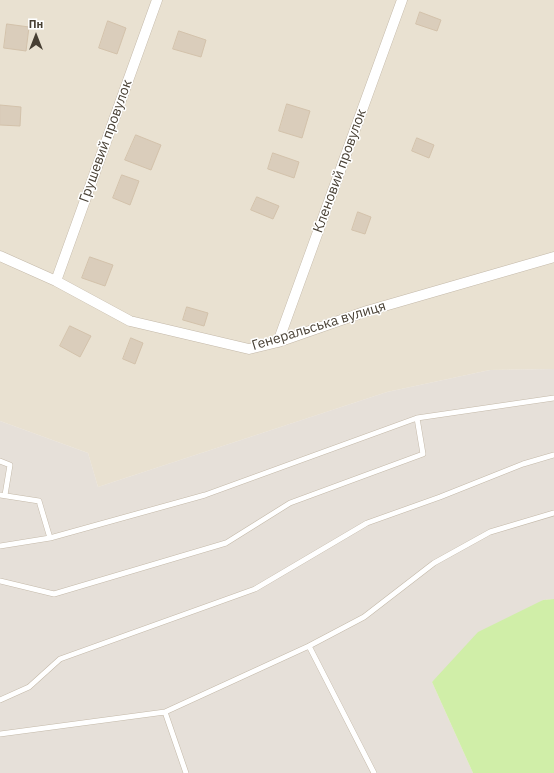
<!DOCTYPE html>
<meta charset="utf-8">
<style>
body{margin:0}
#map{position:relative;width:554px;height:773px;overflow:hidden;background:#f4efe4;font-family:"IBM Plex Sans",sans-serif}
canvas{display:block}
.north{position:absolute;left:16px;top:16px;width:40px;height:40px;-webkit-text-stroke:3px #fff;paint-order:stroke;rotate:0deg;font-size:11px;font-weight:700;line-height:16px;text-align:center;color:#473f33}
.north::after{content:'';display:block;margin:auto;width:14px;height:18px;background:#473f33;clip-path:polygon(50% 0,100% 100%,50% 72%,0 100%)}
</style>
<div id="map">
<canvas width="554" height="773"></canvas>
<div class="north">Пн</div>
</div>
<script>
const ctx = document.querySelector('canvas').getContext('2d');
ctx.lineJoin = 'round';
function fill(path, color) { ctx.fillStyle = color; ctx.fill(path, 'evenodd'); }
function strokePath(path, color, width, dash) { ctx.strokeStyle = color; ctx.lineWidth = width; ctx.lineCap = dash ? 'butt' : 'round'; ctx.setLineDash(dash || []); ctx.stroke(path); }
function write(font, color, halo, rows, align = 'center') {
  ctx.font = font + ' "IBM Plex Sans",sans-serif'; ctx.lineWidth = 3; ctx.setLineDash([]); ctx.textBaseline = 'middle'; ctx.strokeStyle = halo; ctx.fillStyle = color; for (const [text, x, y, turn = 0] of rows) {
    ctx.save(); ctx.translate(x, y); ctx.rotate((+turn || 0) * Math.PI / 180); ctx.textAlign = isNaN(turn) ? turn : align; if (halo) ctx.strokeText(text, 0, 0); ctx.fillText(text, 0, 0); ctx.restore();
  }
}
fill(new Path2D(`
 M0 0H554V369L490 370 387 392 98 487 88 453 0 421Z`), '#e9e1d1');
fill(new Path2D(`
 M554 369V599L543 600 432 682 473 773H0V421L88 453 98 487 387 392 490 370Z`), '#e6e0d9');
fill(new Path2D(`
 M554 599V773H473L432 682 478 632 543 600Z`), '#d0eea8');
const building = new Path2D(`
 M420 12 441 20 437 31 416 24Z
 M108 21 126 28 117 54 99 48Z
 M7 24 29 27 26 51 4 48Z
 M179 31 206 40 201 57 173 49Z
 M287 104 310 111 302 138 279 131Z
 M0 105 21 107 20 126 0 125Z
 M136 135 161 145 151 170 125 160Z
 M417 138 434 145 429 158 412 151Z
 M273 153 299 162 294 178 268 169Z
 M122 175 139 181 130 205 113 198Z
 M257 197 279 206 273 219 251 210Z
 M358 212 371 217 365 234 352 230Z
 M90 257 113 265 105 286 82 278Z
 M187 307 208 313 204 326 183 320Z
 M70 326 91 336 80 357 60 346Z
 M131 338 143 343 135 364 123 359Z`);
fill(building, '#dacdbb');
strokePath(building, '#d3c2ab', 1);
const lane = new Path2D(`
 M0 461 10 465 5 495
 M0 495 39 501 50 538 0 546
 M50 538 205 495 417 418 554 398
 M0 581 54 594 226 543 290 503 423 454 417 418
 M309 646 374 773
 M0 700 29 687 60 659 255 589 367 523 440 497 523 464 554 455
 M165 712 186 773
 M0 734 165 712 309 646 364 617 434 563 490 532 554 513`);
const street = new Path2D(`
 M0 256 56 281 130 321 249 349 278 342 367 311 554 257
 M56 281 157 0
 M278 342 402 0`);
strokePath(lane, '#c4b9a9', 6);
strokePath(street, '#c4b9a9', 11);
strokePath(lane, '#fff', 5);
strokePath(street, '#fff', 10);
write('14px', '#473f33', '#fff', [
 ["Грушевий провулок",106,141,-70],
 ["Кленовий провулок",340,171,-70],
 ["Генеральська вулиця",319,326,-17]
]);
</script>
